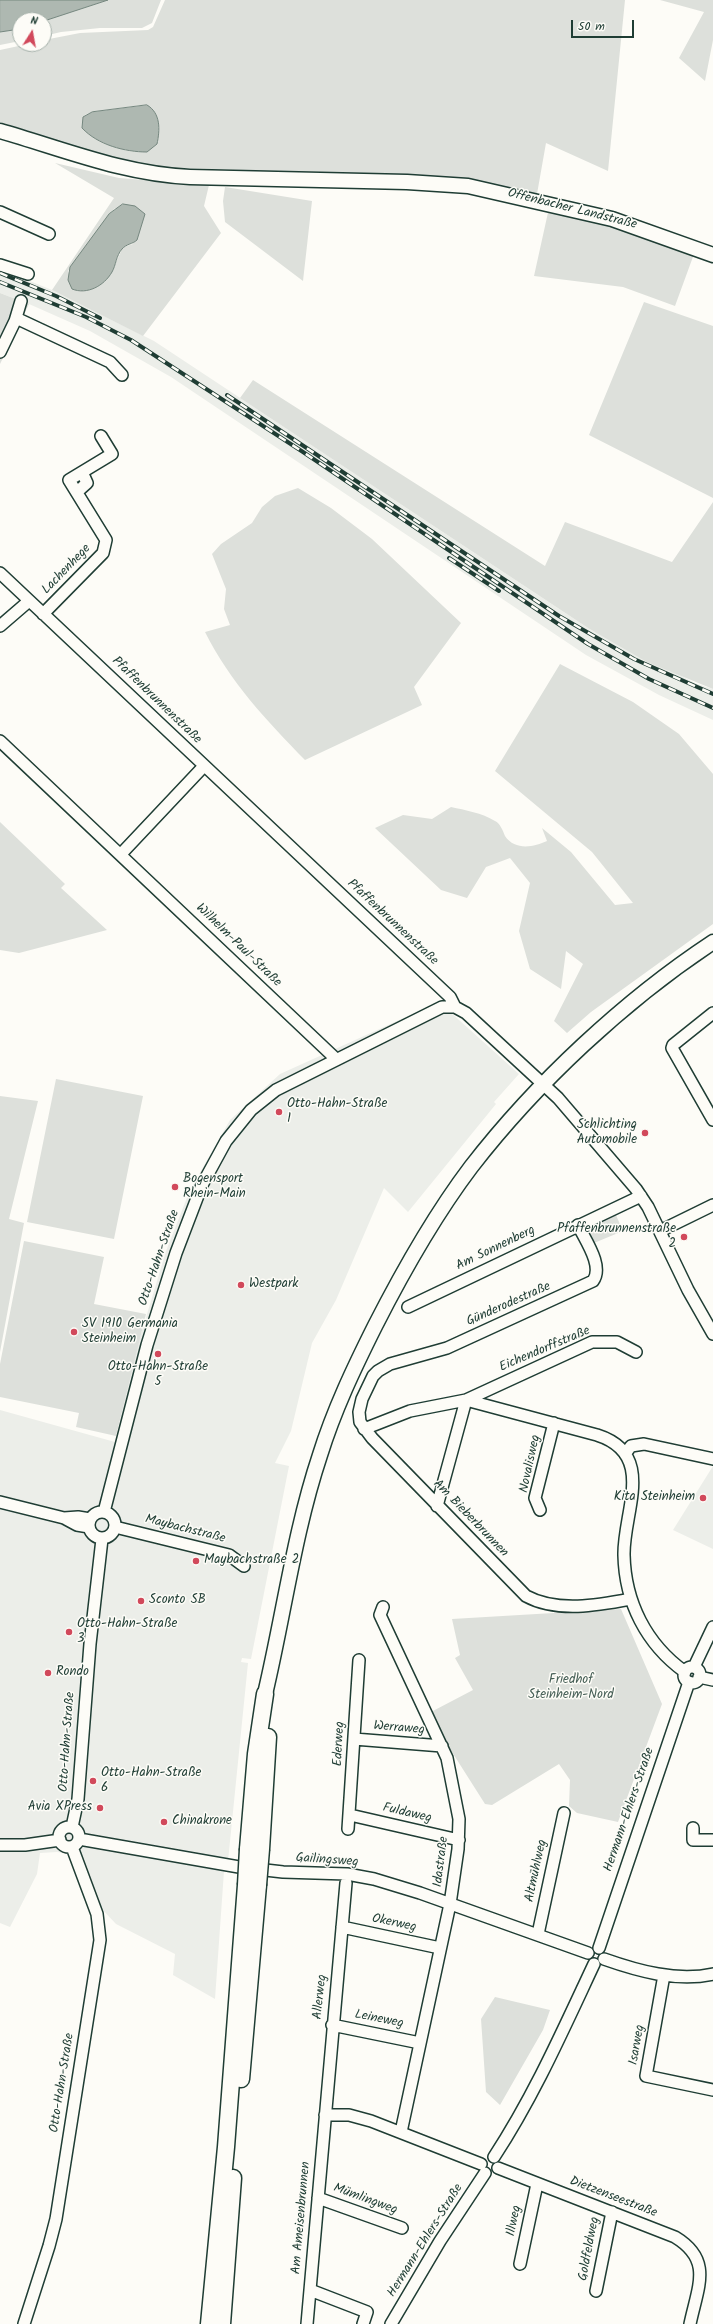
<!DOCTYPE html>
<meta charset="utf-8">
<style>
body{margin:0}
#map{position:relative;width:713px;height:2324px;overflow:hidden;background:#fdfcf7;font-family:Kalam,sans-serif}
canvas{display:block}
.north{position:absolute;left:12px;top:12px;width:40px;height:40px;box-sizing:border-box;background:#fdfcf7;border:1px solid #a4b0a9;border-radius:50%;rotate:11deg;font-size:11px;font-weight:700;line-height:16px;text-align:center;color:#1f3d34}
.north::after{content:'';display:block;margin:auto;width:14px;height:18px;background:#d1495b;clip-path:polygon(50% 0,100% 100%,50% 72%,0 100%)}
.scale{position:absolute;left:571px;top:20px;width:63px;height:18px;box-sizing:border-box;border:2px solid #1f3d34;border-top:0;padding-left:5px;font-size:12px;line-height:14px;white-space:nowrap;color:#1f3d34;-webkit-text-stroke:3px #fdfcf7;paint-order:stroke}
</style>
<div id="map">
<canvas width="713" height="2324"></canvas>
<div class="north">N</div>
<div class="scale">50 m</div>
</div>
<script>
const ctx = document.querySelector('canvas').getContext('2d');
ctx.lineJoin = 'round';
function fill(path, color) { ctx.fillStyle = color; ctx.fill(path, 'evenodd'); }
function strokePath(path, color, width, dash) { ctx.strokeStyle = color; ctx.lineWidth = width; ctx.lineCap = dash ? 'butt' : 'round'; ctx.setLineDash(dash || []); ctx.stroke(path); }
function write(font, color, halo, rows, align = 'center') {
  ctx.font = font + ' Kalam,sans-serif'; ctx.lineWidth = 3; ctx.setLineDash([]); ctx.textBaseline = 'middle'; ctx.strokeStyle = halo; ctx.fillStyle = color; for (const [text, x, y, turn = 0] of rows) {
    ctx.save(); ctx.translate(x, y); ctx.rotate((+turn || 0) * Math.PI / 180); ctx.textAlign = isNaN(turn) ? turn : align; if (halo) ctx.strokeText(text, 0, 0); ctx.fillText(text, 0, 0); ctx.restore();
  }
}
fill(new Path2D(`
 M0 269 52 290 154 341 588 628 697 684 713 689V720L659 695 586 655 171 377 90 331 29 304 0 293Z
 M439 1002 519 1074 494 1102 496 1104 408 1212 384 1188 336 1300 312 1343 291 1431 275 1463 289 1466 251 1659 242 1658 241 1662 248 1663 227 1871H224L215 1999 173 1975 175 1954 116 1924 100 1907 82 1856 57 1852 40 1853 37 1874 10 1927 0 1923V1410L115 1442 135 1354 166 1251 190 1190 230 1120 280 1074Z
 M713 1466V1549L673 1530Z`), '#eceee9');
fill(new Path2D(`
 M108 0H161L152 23 142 28H100L61 32 44 36V21Z
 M165 0H625L608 171 546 143 537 194 469 180 433 177 158 167 119 160 0 122V50L28 44H44V40L80 33 148 30 153 27ZM142 105H147L159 126 157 144C152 147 145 151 140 152 121 152 94 141 82 128L85 115 92 112Z
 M660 0H713V40L705 81 679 58 704 12Z
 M20 29V41L0 45V32Z
 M55 163 119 178 209 185 204 206 221 233 143 336 52 290 114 198ZM115 208 133 244 123 247 112 271 89 290 77 291 68 271Z
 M225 187 312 201 303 281 225 222 223 201Z
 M549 208 621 227 694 254 675 306 623 287 534 276Z
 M0 293 29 304 0 364Z
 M644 302 713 326V498L589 435Z
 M253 380 545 566 565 522 672 562 713 502V689L647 662 588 628 240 398Z
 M298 488 331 508 372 539 461 623 414 687 422 705 305 760C267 721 230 682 205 632L230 625 224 609 226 589 212 554 221 544 252 523 262 507 275 496Z
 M560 664 633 702 679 734 713 774V924L591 1012 567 1033 554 1021 583 964 566 951 561 989 530 969 519 931 530 883 510 858 486 867 467 898 441 890 375 828 403 815 432 819 451 807C465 810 482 813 495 821 500 823 503 831 505 836 515 851 534 847 547 841L542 828 571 852 615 905 633 903 592 852 495 771Z
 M0 822 65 884 61 888 107 930 19 953 0 950Z
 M56 1079 143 1096 114 1239 27 1222Z
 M0 1096 38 1101 9 1219 24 1223 0 1352Z
 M615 1213 623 1231 594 1243 587 1225Z
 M24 1241 104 1257 94 1304 146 1314 116 1436 76 1427 79 1413 0 1397V1364Z
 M621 1609 662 1704 618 1822 577 1813 569 1806 570 1780 559 1764 492 1805 485 1804 445 1741 431 1712 473 1690 455 1658 460 1655 452 1619Z
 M495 1997 550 2010 543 2030 500 2105 486 2092 481 2019Z`), '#dde0db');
const water = new Path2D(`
 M0 0H108L44 21 20 20V29L0 32Z
 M147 105C161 113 160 130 157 144L147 152C125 152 98 145 82 128L83 117 92 112Z
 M123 204 135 206 145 214 137 240C133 244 126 244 122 249 116 256 116 265 112 272 104 286 87 295 72 289L68 280 70 267 109 214Z`);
fill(water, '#aeb8b1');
strokePath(water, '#75877f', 1);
const minor = new Path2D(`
 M0 212 49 234
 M0 265 28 274
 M16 318 110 362 122 375
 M0 352 15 321 21 301
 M77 492 87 483 82 472
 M0 573 450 997 455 1007 466 1013 558 1098 636 1189 648 1207 688 1290 713 1334
 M43 614 103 553 106 540 69 480 112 454 101 436
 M0 626 29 601
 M0 741 336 1059
 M121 854 204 766
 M713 1013 673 1045 672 1048 713 1120
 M578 1225C585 1240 604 1266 593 1281L447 1348 390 1364 378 1371 373 1376 362 1399 359 1412 360 1422 372 1438 526 1596C557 1613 599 1605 631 1599
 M660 1231 713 1205
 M408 1307 641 1196
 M466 1400 597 1435C657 1454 623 1512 624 1555 625 1602 646 1644 685 1672
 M364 1429 410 1411 466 1400 592 1342H617L636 1352
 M625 1454 631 1446 644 1444 713 1459
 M0 1502 64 1518 77 1525 89 1527
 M437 1506 466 1400
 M540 1510 535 1498 554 1423
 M89 1525a13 13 0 1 1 26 0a13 13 0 1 1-26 0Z
 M104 1512 147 1345 176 1253 202 1185 226 1141 251 1110 276 1090 442 1007H455
 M64 1518 78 1517 90 1519
 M115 1527 229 1555 244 1566
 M383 1607 380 1615 447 1758 459 1819 458 1849 450 1904 401 2132
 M694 1667 713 1627
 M684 1675a8 8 0 1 1 16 0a8 8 0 1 1-16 0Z
 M699 1677 713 1680
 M354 1739 442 1746
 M350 1815 459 1840
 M59 1837a10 10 0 1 1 20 0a10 10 0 1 1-20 0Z
 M72 1827 78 1799 90 1644 102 1539
 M693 1828V1840H713
 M348 1829 359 1660
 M79 1839 239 1867 283 1872 347 1874 374 1879 420 1893 588 1953
 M0 1845H25L60 1840
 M342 1927 440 1948
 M538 1934 564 1813
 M599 1948 689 1682
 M604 1959C638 1971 677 1982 713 1974
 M664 1975 646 2076 713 2090
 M332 2025 420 2043
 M325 2115H349L371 2121 481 2164
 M494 2157C534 2096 563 2030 594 1964
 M498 2168 675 2237C713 2260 698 2286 690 2324
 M318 2198 402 2228
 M520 2264 537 2184
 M310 2290 367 2312 363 2324
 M596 2291 612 2212
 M24 2324 49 2246 56 2219 100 1940 97 1914 72 1847
 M307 2324 346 1883
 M391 2324 440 2241 485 2173`);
const major = new Path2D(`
 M0 131C63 149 123 174 190 177L407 182 468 186 612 219 713 255
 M265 1694C284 1614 294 1533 320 1455 334 1410 354 1368 375 1326 403 1271 434 1216 471 1167 536 1083 625 1000 713 942`);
const highway = new Path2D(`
 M248 1849 256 1754 265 1694
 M261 1849 268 1737
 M241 2079 258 1885
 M209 2324 226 2147 246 1885
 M222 2324 233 2178`);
strokePath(minor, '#1f3d34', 14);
strokePath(major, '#1f3d34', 17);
strokePath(highway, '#1f3d34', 19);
strokePath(minor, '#fdfcf7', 11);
strokePath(major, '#fdfcf7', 14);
strokePath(highway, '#fdfcf7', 16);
const rail = new Path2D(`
 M0 273 56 296 100 318
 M0 282 86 317 131 340 303 452 588 644 649 679 713 708
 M227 395 559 616 634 659 713 694
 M449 558 499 591`);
strokePath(rail, '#1f3d34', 4);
strokePath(rail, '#fdfcf7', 2.5, [8]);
const highwayBridge = new Path2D(`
 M246 1885 248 1849
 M258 1885 261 1849`);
strokePath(highwayBridge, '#1f3d34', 19, []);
strokePath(highwayBridge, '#fdfcf7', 16);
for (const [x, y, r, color] of [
 [279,1112,4,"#d1495b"],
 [645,1133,4,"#d1495b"],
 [175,1187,4,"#d1495b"],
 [684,1237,4,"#d1495b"],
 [241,1285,4,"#d1495b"],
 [74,1332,4,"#d1495b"],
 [158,1354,4,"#d1495b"],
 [703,1498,4,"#d1495b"],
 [196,1561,4,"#d1495b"],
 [141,1601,4,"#d1495b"],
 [69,1632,4,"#d1495b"],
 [48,1673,4,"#d1495b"],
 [93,1781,4,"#d1495b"],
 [100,1808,4,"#d1495b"],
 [164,1822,4,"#d1495b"]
]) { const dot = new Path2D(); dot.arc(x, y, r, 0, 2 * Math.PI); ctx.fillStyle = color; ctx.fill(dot); strokePath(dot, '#fdfcf7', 1.5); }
write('13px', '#1f3d34', '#fdfcf7', [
 ["Offenbacher Landstraße",572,210,14],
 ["Lachenhege",67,570,-46],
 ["Pfaffenbrunnenstraße",156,701,44],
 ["Pfaffenbrunnenstraße",392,923,43],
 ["Wilhelm-Paul-Straße",238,946,44],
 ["Am Sonnenberg",496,1249,-26],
 ["Otto-Hahn-Straße",160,1258,-71],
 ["Günderodestraße",509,1305,-24],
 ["Eichendorffstraße",545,1350,-23],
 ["Novalisweg",531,1464,-78],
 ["Am Bieberbrunnen",470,1519,46],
 ["Maybachstraße",185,1530,14],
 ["Werraweg",399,1729,5],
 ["Otto-Hahn-Straße",68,1742,-86],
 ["Ederweg",340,1744,-87],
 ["Hermann-Ehlers-Straße",630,1810,-71],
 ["Fuldaweg",407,1814,13],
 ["Gailingsweg",327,1861,4],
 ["Idastraße",442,1862,-83],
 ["Altmühlweg",537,1871,-78],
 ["Okerweg",394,1924,12],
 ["Allerweg",321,1997,-84],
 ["Leineweg",379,2020,11],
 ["Isarweg",638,2045,-80],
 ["Otto-Hahn-Straße",63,2083,-81],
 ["Dietzenseestraße",613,2198,21],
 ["Mümlingweg",365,2200,20],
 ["Am Ameisenbrunnen",302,2218,-85],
 ["Illweg",515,2221,-78],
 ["Hermann-Ehlers-Straße",426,2241,-58],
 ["Goldfeldweg",590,2249,-79]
]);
write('13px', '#1f3d34', '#fdfcf7', [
 ["Otto-Hahn-Straße",287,1105],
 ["1",287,1120],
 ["Schlichting",637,1126,"right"],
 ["Automobile",637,1141,"right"],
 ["Bogensport",183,1180],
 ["Rhein-Main",183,1195],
 ["Pfaffenbrunnenstraße",676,1230,"right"],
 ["2",676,1245,"right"],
 ["Westpark",249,1285],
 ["SV 1910 Germania",82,1325],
 ["Steinheim",82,1340],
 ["Otto-Hahn-Straße",158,1368,"center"],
 ["5",158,1383,"center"],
 ["Kita Steinheim",695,1498,"right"],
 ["Maybachstraße 2",204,1561],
 ["Sconto SB",149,1601],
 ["Otto-Hahn-Straße",77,1625],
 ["3",77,1640],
 ["Rondo",56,1673],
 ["Otto-Hahn-Straße",101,1774],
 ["6",101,1789],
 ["Avia XPress",92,1808,"right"],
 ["Chinakrone",172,1822]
], 'left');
write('13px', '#455e55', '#fdfcf7', [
 ["Friedhof",571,1681],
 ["Steinheim-Nord",571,1696]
]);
</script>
